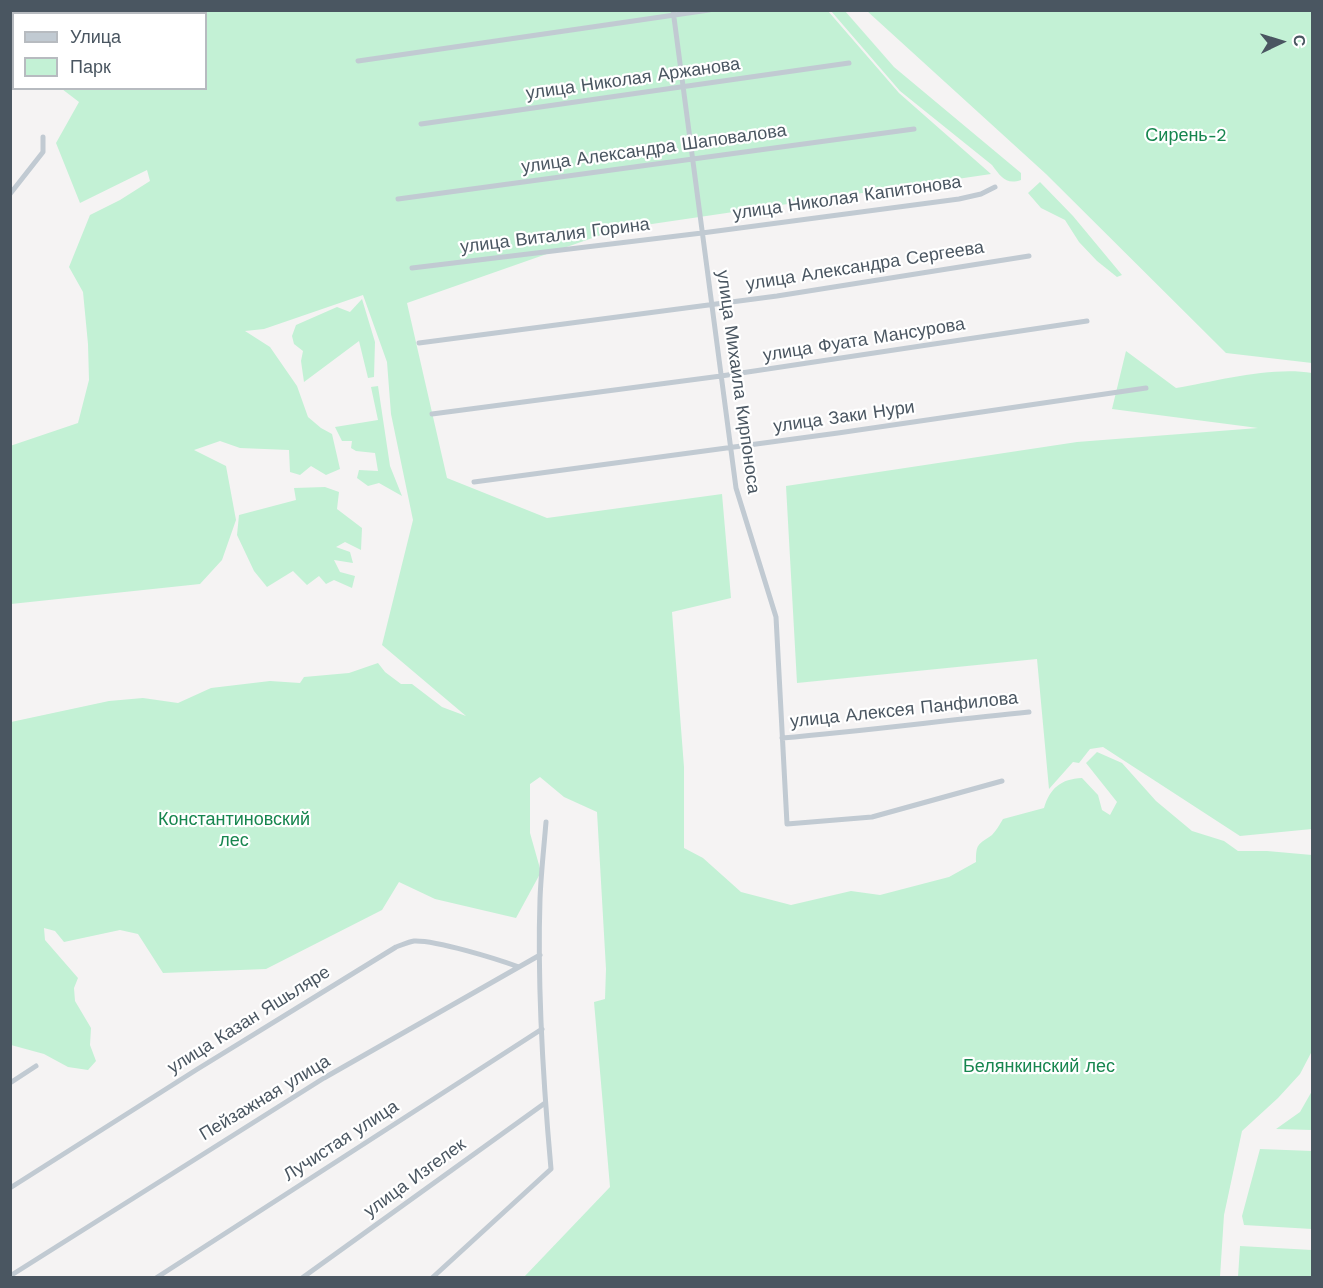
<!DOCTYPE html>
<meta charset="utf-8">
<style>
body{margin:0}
#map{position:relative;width:1323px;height:1288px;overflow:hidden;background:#f5f3f3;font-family:"Work Sans",sans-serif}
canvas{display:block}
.frame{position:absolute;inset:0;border:12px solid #4a5661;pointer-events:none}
.legend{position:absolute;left:12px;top:12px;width:195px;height:78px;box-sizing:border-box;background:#fff;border:2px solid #b7bbc0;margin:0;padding:8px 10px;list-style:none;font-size:18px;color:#4a5661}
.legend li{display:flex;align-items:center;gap:12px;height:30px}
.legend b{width:30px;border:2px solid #b7bbc0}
.north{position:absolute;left:1251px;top:12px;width:60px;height:60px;-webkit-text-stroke:4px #fff;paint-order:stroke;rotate:86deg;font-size:16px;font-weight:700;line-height:24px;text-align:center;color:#4a5661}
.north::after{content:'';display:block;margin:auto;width:21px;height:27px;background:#4a5661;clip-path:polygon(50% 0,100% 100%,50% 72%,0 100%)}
</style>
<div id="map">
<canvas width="1323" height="1288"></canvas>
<div class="frame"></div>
<ul class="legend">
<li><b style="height:8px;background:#c1cad2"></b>Улица</li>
<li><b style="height:16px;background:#c3f1d5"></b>Парк</li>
</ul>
<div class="north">С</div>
</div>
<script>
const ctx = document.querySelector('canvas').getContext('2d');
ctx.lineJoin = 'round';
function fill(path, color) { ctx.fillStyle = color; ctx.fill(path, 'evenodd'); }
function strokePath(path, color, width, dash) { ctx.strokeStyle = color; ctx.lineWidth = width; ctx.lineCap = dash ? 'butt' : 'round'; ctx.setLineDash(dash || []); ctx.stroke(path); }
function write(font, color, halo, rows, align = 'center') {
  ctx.font = font + ' "Work Sans",sans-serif'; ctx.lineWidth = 4.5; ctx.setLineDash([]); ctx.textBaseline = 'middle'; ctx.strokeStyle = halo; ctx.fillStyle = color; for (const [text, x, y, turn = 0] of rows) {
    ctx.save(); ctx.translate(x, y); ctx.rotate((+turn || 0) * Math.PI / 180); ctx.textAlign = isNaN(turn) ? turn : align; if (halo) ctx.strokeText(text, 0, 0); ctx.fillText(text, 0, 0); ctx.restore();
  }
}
fill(new Path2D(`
 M46 11H828L899 93 991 174 618 229 407 303 447 478 547 518 722 494 731 598 672 612 684 767V848L703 858 741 892 791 905 851 891 880 895 949 877 976 862C976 843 978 845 992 835 996 831 1000 824 1003 819L1044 808C1050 788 1061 779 1082 778L1098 795 1102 810 1110 815 1117 802 1086 763 1097 752 1122 763 1156 801 1192 831 1224 841 1238 851H1267L1312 855V1051L1300 1074 1278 1098 1242 1131 1224 1215 1220 1277H524L610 1187 594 1002 605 999 606 969 597 812 564 797 540 777 530 784V833L541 872 516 918 435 899 399 882 382 910 266 969 163 973 138 934 120 930 64 942 55 931 44 928 45 940 78 978 74 988 75 1001 91 1028 90 1045 96 1061 88 1070 68 1067 44 1054 11 1045V722L109 701 143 698 178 703 211 688 270 681 300 683 304 677 349 673 378 663 385 672 401 684H412L442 707 466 716 382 645 413 520 391 414 387 362 363 295 264 329 245 331 270 347 297 386 308 417 321 428 332 434 340 469 326 475 311 466 300 475 290 472 289 450 240 448 220 441 194 450 226 466 236 520 222 560 200 584 11 604 10 446 78 423 89 380 88 344 83 292 69 267 90 215 120 200 150 181 147 170 80 203 56 143 79 102 62 89 206 88V14L44 13Z
 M831 11H845L894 67 1021 173V180C1006 185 1001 177 992 165L900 91Z
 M867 11H1312V363L1226 353 1046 174Z
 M1040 182 1073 216 1122 275 1117 277 1097 261 1079 242 1065 220 1041 208 1028 193Z
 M362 299 375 342 374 377 368 378 359 341 304 382 301 361 303 351 294 344 292 336 296 325 337 307 350 312Z
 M1126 351 1176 388C1216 381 1273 366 1312 373V829L1240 836 1103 747 1090 749 1079 763 1073 762 1049 789 1037 659 797 683 786 486 1077 442 1258 428 1112 409Z
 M378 386 390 466 402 496 379 483 368 486 357 478 359 470 378 471 375 453 356 451 351 448 352 441H342L335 427 378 420 371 387Z
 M325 487 339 492 337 509 362 528 361 550 345 542 336 547 350 552 353 563 334 560 340 572 355 576 352 588 334 580 326 584 319 576 307 585 293 571 267 587 254 571 237 535 239 515 296 500 294 488Z
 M1312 1091V1130L1276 1129 1300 1112Z
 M1260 1149 1312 1151V1229L1244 1225 1242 1216Z
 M1240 1246 1312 1250V1277H1238Z`), '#c3f1d5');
strokePath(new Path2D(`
 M673 10 736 488 776 617 787 824 872 817 1002 781
 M358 61 709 10
 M421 124 849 63
 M10 194 43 152V137
 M398 199 914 129
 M412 268 702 233 959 199 981 194 995 187
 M419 343 777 296 1029 256
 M432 414 721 376 1087 321
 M474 482 838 433 1146 388
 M782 738C865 731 947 720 1029 712
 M10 1083 36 1066
 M10 1188 196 1070 396 947C402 945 408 942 414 941 436 940 497 959 519 967
 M10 1276 324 1078 540 955
 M156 1278 542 1029
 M302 1278 545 1103
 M432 1278 551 1169C543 1080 537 989 540 899 541 873 544 847 546 822`), '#c1cad2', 5);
write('18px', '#4a5661', '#fff', [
 ["улица Николая Аржанова",633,79,-8],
 ["улица Александра Шаповалова",654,149,-8],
 ["улица Николая Капитонова",847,198,-8],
 ["улица Виталия Горина",555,236,-7],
 ["улица Александра Сергеева",865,266,-9],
 ["улица Фуата Мансурова",864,340,-9],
 ["улица Михаила Кирпоноса",738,382,82],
 ["улица Заки Нури",844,417,-8],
 ["улица Алексея Панфилова",904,710,-6],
 ["улица Казан Яшьляре",249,1020,-32],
 ["Пейзажная улица",265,1098,-31],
 ["Лучистая улица",341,1141,-33],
 ["улица Изгелек",415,1178,-36]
]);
write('18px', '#17864f', '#fff', [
 ["Сирень-2",1186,136],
 ["Константиновский",234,820],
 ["лес",234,841],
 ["Белянкинский лес",1039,1067]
]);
</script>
